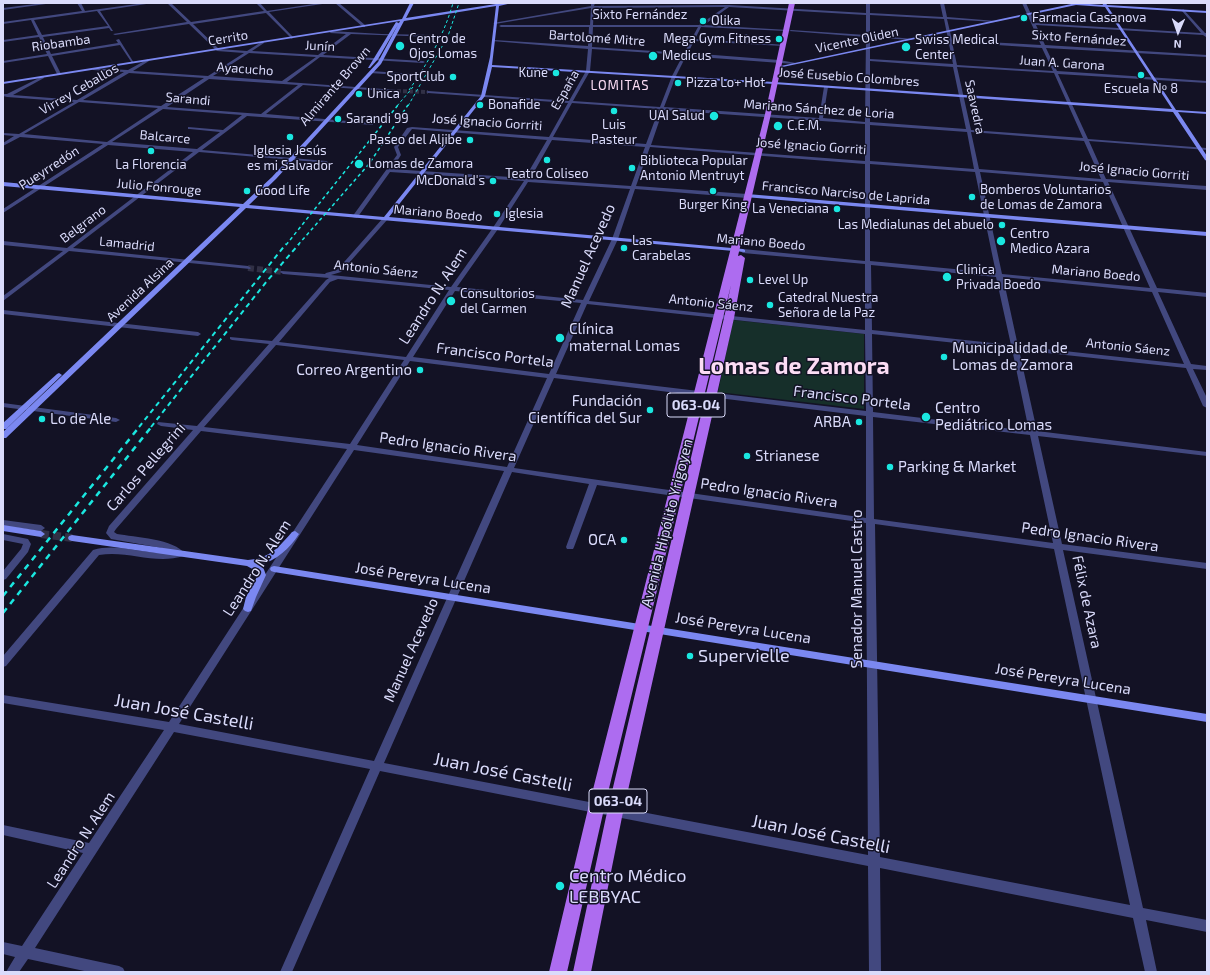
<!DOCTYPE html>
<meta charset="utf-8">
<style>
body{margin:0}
#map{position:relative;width:1210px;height:975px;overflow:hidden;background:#131225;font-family:"Exo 2",sans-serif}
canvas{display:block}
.frame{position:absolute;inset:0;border:4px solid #dadbfb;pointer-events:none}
.north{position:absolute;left:1158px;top:12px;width:40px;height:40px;-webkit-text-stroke:3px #131225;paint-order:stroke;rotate:182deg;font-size:11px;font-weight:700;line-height:16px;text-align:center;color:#dadbfb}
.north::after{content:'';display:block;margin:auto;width:14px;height:18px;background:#dadbfb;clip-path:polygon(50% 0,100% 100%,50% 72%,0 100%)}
</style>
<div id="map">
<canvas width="1210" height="975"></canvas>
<div class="frame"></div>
<div class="north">N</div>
</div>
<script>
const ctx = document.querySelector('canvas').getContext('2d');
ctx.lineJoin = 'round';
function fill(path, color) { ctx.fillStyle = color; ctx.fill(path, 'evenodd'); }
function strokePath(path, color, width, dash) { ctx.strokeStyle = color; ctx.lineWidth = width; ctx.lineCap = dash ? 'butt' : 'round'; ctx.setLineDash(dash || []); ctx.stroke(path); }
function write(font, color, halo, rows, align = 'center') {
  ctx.font = font + ' "Exo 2",sans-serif'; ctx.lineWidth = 3; ctx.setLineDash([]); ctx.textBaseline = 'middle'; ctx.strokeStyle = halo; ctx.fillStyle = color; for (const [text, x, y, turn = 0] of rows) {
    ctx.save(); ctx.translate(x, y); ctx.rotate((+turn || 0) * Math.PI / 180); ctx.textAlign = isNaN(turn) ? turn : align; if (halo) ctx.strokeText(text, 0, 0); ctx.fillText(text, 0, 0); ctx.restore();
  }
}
fill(new Path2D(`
 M733 320 864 334V409L718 392Z`), '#162f2a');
strokePath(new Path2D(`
 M397 91 428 92`), '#313045', 4, [4, 2]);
strokePath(new Path2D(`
 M248 268 283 272`), '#313045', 6, [6, 3]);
strokePath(new Path2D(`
 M41 534 72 538`), '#313045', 8, [8, 4]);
fill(new Path2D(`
 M43 3H53L3 10V8Z
 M77 3H81L85 11 144 3H153L100 11 113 31H111L109 28 43 37 51 54 118 43 116 40 119 39 134 63H132L120 45 52 56 61 74 59 75 57 74 48 56 3 63V61L47 54 39 37 3 42V40L38 35 31 20 3 24V22L82 11ZM97 11 108 26 42 35 34 20Z
 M167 3H171L191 22 264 11 256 3H260L267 11 320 3H329L269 12 293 37 292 39 266 13 193 24 219 49 247 51 263 41 264 43 252 51 318 55 346 34 330 33 331 31 382 34 435 35 437 36 435 37 351 34 323 55 423 61 425 62 423 63 320 57 287 82 397 90 399 91 397 92 303 85 266 114 371 123H373V125L247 116 202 150 326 161 328 162V163L199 152 73 248 248 266 251 268 250 269 69 251 3 301V296L63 251 3 245V241L67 248 193 152 108 145 3 213V209L103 144 20 137 3 146V143L14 136 3 135V133L19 134 74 102 7 97 3 96V94H7L43 76 44 78 13 95 77 100 124 72 93 70 92 68 128 70 148 59 149 61 133 71 208 76 244 53 217 51 189 24 115 35 113 34 187 22ZM249 53 316 57 282 81 213 76ZM129 73 204 78 161 106 83 100ZM209 79 298 85 261 114 167 107ZM79 102 158 108 107 142 24 134ZM163 109 242 115 223 130 188 127V129H190L220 132 197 149 112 142Z
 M335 3H339L365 25V27H363Z
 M591 3H595L594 6 729 5 866 13V3H870V13L943 17 940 3H944L947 17 996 21 994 22 947 19 952 40 1041 45 1022 3H1026L1035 23 1201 33 1182 11 1183 9 1205 33H1207L1206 37 1203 35 1036 25 1045 45 1207 55V57L1046 48 1057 71 1207 81V83L1058 74 1088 139 1207 148V150L1089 141 1106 179 1207 186V190L1108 182 1157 288 1207 293V297L1158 292 1191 364 1207 366V370L1193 369 1207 398V408L1203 406 1186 368 1019 350 1037 431 1207 452V456L1038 436 1062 544 1207 563V569L1063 550 1143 908 1207 920V932L1146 920 1157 972H1145L1133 918 880 868 881 972H869L868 866 380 771 292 972H280L370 769 174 732 35 948 119 966 123 968 125 972H89L28 959 19 972H6L15 957 3 954V942L22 946 83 853 3 835V825L89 843 164 730 3 703V695L169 722 347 449 201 431 116 529 114 532 117 534C134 537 175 539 185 554L184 556C154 565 128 550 99 555L6 666 3 667V656L93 550C119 542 146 556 172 552L162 548 111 539 106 533 109 526 193 430 161 426 157 424 158 422 197 426 269 344 232 340 230 339V337L272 341 326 280 329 278 283 274 280 272 281 271 325 274 326 273 337 270 383 218H387V220L341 272 331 275 451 287 492 229 524 181 390 172 357 218 352 217 397 155 394 147 407 128 412 127 549 137 568 103 428 93 426 92 428 91 569 101 586 71 588 49 492 41 494 40 588 46 589 27H501L499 26 501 25H590L591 8 495 24 493 23 591 6ZM723 7H725L699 25H593L594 8ZM729 7 866 15V35L791 30 789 31 866 37 865 122 823 118 828 87 826 86 824 87 819 118 664 107 676 76 686 56 794 64 796 63 779 60 688 53 694 41 783 46 785 45 746 42 748 35 746 34 744 35 742 42 695 39 701 27 786 31 788 30 704 25ZM870 15 944 19 953 64 870 59V37L911 40 913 39 870 35ZM593 27H698L684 53 592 47ZM952 42 1042 48 1053 71 957 65ZM592 49 683 55 672 76 660 107 573 101 590 71ZM870 61 953 67 966 129 870 122ZM957 67 1054 73 1083 138 971 130ZM572 103 659 109 646 144 553 137ZM663 110 865 124V161L651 145ZM870 125 967 132 974 169 870 161ZM412 129 547 140 525 178 392 169 401 155 398 147ZM971 132 1084 141 1101 179 979 169ZM552 140 645 147 631 186 530 179ZM650 147 865 164V261L743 249 740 251 743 253 865 264V330L589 301 618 239 635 189 747 198 750 196 747 194 636 186ZM870 164 975 172 996 273 870 261ZM980 172 1103 182 1150 288 1002 274ZM528 182 630 189 612 239 583 300 457 287 498 229ZM871 265 996 277 1011 345 872 330ZM1003 277 1152 292 1184 364 1018 346ZM338 279 449 290 406 357 279 342 330 282ZM455 291 581 303 549 374 413 357ZM587 304 865 334 866 411 556 374ZM872 334 1012 349 1029 431 873 412ZM276 345 404 360 350 444 204 427ZM410 361 547 378 507 467 357 445ZM554 378 866 416V518L514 468ZM873 417 1030 435 1053 543 874 519ZM354 450 504 471 374 761 179 724ZM512 472 589 484 566 547 567 549H573L574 547 597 485 866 523 868 855 384 763ZM875 524 1054 549 1130 905 880 857Z
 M371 71 415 74 417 75 415 76 370 73Z
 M3 310 198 332 201 334 198 336 3 314Z
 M3 403 116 418 120 420 116 422 3 407Z
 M3 520 41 525 45 528 41 531 3 526Z
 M3 534 28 539 31 544 28 552 6 579 3 580V571L21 549 23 544 3 540Z`), '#42487f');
fill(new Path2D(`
 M410 3H414L406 18 496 4V3H512L499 6 492 65 774 82 1172 109 1105 7 1076 5 778 68 776 67 1076 3 1103 5 1102 3H1106L1107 5 1207 11V13L1108 7 1176 110 1207 112V114L1178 112 1207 156V161L1205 160 1173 112 774 84 492 67 485 96 389 217 743 249 745 250V252L246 208 6 438H3V432L240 207 3 186V182L243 204 272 177 378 62 400 21 3 84V82L402 19ZM496 6 490 57 481 96 384 217 249 205 276 179 381 64 404 21Z
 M396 22 399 23 378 59 370 68H368Z
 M747 194 1207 232V236L745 197V195Z
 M59 373 62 375 61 376 6 429H3V423L57 374Z
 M3 525 41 531 45 534 41 537 3 531Z
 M295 531 299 534C290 548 276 561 259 565L263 567 266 575 256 597 251 611 248 612 245 611 243 609 246 597 258 575 256 571 247 566 72 541 69 540 68 538 69 536 72 535 248 560C270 558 278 548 292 532Z
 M274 566 1207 714V722L274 572 271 571 270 569 271 567Z`), '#7b88f1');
fill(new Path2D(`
 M789 3H795L771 114 738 256 741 255 745 258 734 318 622 817 591 972H573L606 817 724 318 731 285 604 809 567 972H549L588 809 765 114Z`), '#ad6cf0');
strokePath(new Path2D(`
 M409 90C428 63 444 35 453 3
 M397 106 413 87
 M408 106 448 36 459 3`), '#1ae7e0', 1, [3, 2.5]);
strokePath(new Path2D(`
 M286 245 398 105
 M298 245 369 164 408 105`), '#1ae7e0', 1.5, [3.5, 3]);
strokePath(new Path2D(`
 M139 427 286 244
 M151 427 267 281 299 244`), '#1ae7e0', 2, [5, 4]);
strokePath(new Path2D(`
 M3 596 140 426
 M3 613 152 426`), '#1ae7e0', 2.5, [6, 5.5]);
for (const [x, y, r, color] of [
 [1024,18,4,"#1ae7e0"],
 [703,21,4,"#1ae7e0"],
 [779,39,4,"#1ae7e0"],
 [400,46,5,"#1ae7e0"],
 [906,47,5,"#1ae7e0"],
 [653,56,5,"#1ae7e0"],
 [556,73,4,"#1ae7e0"],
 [1141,75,4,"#1ae7e0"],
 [453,77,4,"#1ae7e0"],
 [678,83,4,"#1ae7e0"],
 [359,94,4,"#1ae7e0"],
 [480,105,4,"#1ae7e0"],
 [614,111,4,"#1ae7e0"],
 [714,116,5,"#1ae7e0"],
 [338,119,4,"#1ae7e0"],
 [778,126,5,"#1ae7e0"],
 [290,137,4,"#1ae7e0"],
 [470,140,4,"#1ae7e0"],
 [151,151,4,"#1ae7e0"],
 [547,160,4,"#1ae7e0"],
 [359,164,5,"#1ae7e0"],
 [632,168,4,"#1ae7e0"],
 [493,181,4,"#1ae7e0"],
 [247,191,4,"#1ae7e0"],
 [713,191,4,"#1ae7e0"],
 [972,197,4,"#1ae7e0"],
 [837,209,4,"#1ae7e0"],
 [497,214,4,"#1ae7e0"],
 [1002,225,4,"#1ae7e0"],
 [1001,241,5,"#1ae7e0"],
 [624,248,4,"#1ae7e0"],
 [947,277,5,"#1ae7e0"],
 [750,280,4,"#1ae7e0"],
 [451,301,5,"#1ae7e0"],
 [770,305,4,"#1ae7e0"],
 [560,338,5,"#1ae7e0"],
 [944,357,4,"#1ae7e0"],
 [420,370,4,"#1ae7e0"],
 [650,410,4,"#1ae7e0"],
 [926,417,5,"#1ae7e0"],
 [42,419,4,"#1ae7e0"],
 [859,422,4,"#1ae7e0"],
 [747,456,4,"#1ae7e0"],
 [890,467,4,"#1ae7e0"],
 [624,540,4,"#1ae7e0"],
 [690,656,4,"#1ae7e0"],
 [560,886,5,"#1ae7e0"]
]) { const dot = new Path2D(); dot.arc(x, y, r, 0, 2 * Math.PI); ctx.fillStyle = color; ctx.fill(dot); strokePath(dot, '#131225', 1.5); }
write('13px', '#dadbfb', '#131225', [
 ["Sixto Fernández",640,15],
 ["Cerrito",228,38,-9],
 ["Bartolomé Mitre",597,38,4],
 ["Sixto Fernández",1079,38,4],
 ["Vicente Oliden",857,40,-12],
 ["Riobamba",61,43,-8],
 ["Junín",320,46,3],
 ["Juan A. Garona",1062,63,4],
 ["Ayacucho",245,69,4],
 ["José Eusebio Colombres",849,77,4],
 ["Almirante Brown",335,86,-49],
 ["Virrey Ceballos",79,89,-30],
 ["España",565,90,-60],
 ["Sarandi",188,99,5],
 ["Saavedra",975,107,78],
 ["Mariano Sánchez de Loria",819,109,4],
 ["José Ignacio Gorriti",487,122,4],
 ["Balcarce",165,137,5],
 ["José Ignacio Gorriti",811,146,4],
 ["Pueyrredón",49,168,-33],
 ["José Ignacio Gorriti",1134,171,5],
 ["Julio Fonrouge",159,187,5],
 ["Francisco Narciso de Laprida",846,193,5],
 ["Mariano Boedo",438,213,5],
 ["Belgrano",83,224,-37],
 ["Mariano Boedo",761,242,5],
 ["Lamadrid",127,244,6],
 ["Antonio Sáenz",376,269,6],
 ["Mariano Boedo",1096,273,5],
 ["Avenida Alsina",140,290,-43],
 ["Antonio Sáenz",711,303,6],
 ["Antonio Sáenz",1128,347,6]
]);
write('13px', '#dadbfb', '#131225', [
 ["Farmacia Casanova",1032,18],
 ["Olika",711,21],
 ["Centro de",409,39],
 ["Ojos Lomas",409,54],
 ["Mega Gym Fitness",771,39,"right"],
 ["Swiss Medical",915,40],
 ["Center",915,55],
 ["Medicus",662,56],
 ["Kune",548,73,"right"],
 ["SportClub",445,77,"right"],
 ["Pizza Lo+ Hot",686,83],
 ["Escuela Nº 8",1141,89,"center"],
 ["Unica",367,94],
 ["Bonafide",488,105],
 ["UAI Salud",705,116,"right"],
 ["Sarandi 99",346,119],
 ["Luis",614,125,"center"],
 ["Pasteur",614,140,"center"],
 ["C.E.M.",787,126],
 ["Paseo del Aljibe",462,140,"right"],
 ["Iglesia Jesús",290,151,"center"],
 ["es mi Salvador",290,166,"center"],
 ["Biblioteca Popular",640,161],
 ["Antonio Mentruyt",640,176],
 ["Lomas de Zamora",368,164],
 ["La Florencia",151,165,"center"],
 ["Teatro Coliseo",547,174,"center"],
 ["McDonald's",485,181,"right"],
 ["Bomberos Voluntarios",980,190],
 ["de Lomas de Zamora",980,205],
 ["Good Life",255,191],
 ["Burger King",713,205,"center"],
 ["La Veneciana",829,209,"right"],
 ["Iglesia",505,214],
 ["Las Medialunas del abuelo",994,225,"right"],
 ["Centro",1010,234],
 ["Medico Azara",1010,249],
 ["Las",632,241],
 ["Carabelas",632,256],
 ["Clinica",956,270],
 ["Privada Boedo",956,285],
 ["Level Up",758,280],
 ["Consultorios",460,294],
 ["del Carmen",460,309],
 ["Catedral Nuestra",778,298],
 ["Señora de la Paz",778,313]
], 'left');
ctx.letterSpacing = '1px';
write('13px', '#fbdcf4', '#131225', [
 ["LOMITAS",620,86]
]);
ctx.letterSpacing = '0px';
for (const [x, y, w] of [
 [696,405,58],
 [618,801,58]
]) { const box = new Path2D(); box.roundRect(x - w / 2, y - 12, w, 24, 3); ctx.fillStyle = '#131225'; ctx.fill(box); strokePath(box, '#dadbfb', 1); }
write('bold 14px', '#dadbfb', null, [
 ["063-04",696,405],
 ["063-04",618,801]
]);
write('15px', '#dadbfb', '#131225', [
 ["Manuel Acevedo",588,256,-66],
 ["Leandro N. Alem",433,296,-57],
 ["Francisco Portela",495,355,7],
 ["Francisco Portela",852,398,7],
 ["Pedro Ignacio Rivera",448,447,8],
 ["Carlos Pellegrini",146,467,-49],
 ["Pedro Ignacio Rivera",769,493,8],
 ["Avenida Hipólito Yrigoyen",667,523,-76],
 ["Pedro Ignacio Rivera",1090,537,8],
 ["Leandro N. Alem",257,568,-57],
 ["José Pereyra Lucena",423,578,9],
 ["Senador Manuel Castro",857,589,-90],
 ["Félix de Azara",1087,602,78],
 ["José Pereyra Lucena",743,628,9],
 ["Manuel Acevedo",411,650,-66],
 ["José Pereyra Lucena",1063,679,9],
 ["Leandro N. Alem",81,840,-57]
]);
write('15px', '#dadbfb', '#131225', [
 ["Clínica",569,329],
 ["maternal Lomas",569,346],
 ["Municipalidad de",952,348],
 ["Lomas de Zamora",952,365],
 ["Correo Argentino",412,370,"right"],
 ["Fundación",642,401,"right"],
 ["Científica del Sur",642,418,"right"],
 ["Centro",935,408],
 ["Pediátrico Lomas",935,425],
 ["Lo de Ale",50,419],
 ["ARBA",851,422,"right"],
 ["Strianese",755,456],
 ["Parking & Market",898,467],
 ["OCA",616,540,"right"]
], 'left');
write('18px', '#dadbfb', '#131225', [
 ["Supervielle",698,656],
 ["Centro Médico",569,876],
 ["LEBBYAC",569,897]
], 'left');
write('18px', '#dadbfb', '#131225', [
 ["Juan José Castelli",184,712,10],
 ["Juan José Castelli",503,772,11],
 ["Juan José Castelli",821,834,11]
]);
write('bold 23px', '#fbdcf4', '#131225', [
 ["Lomas de Zamora",794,366]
]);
</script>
